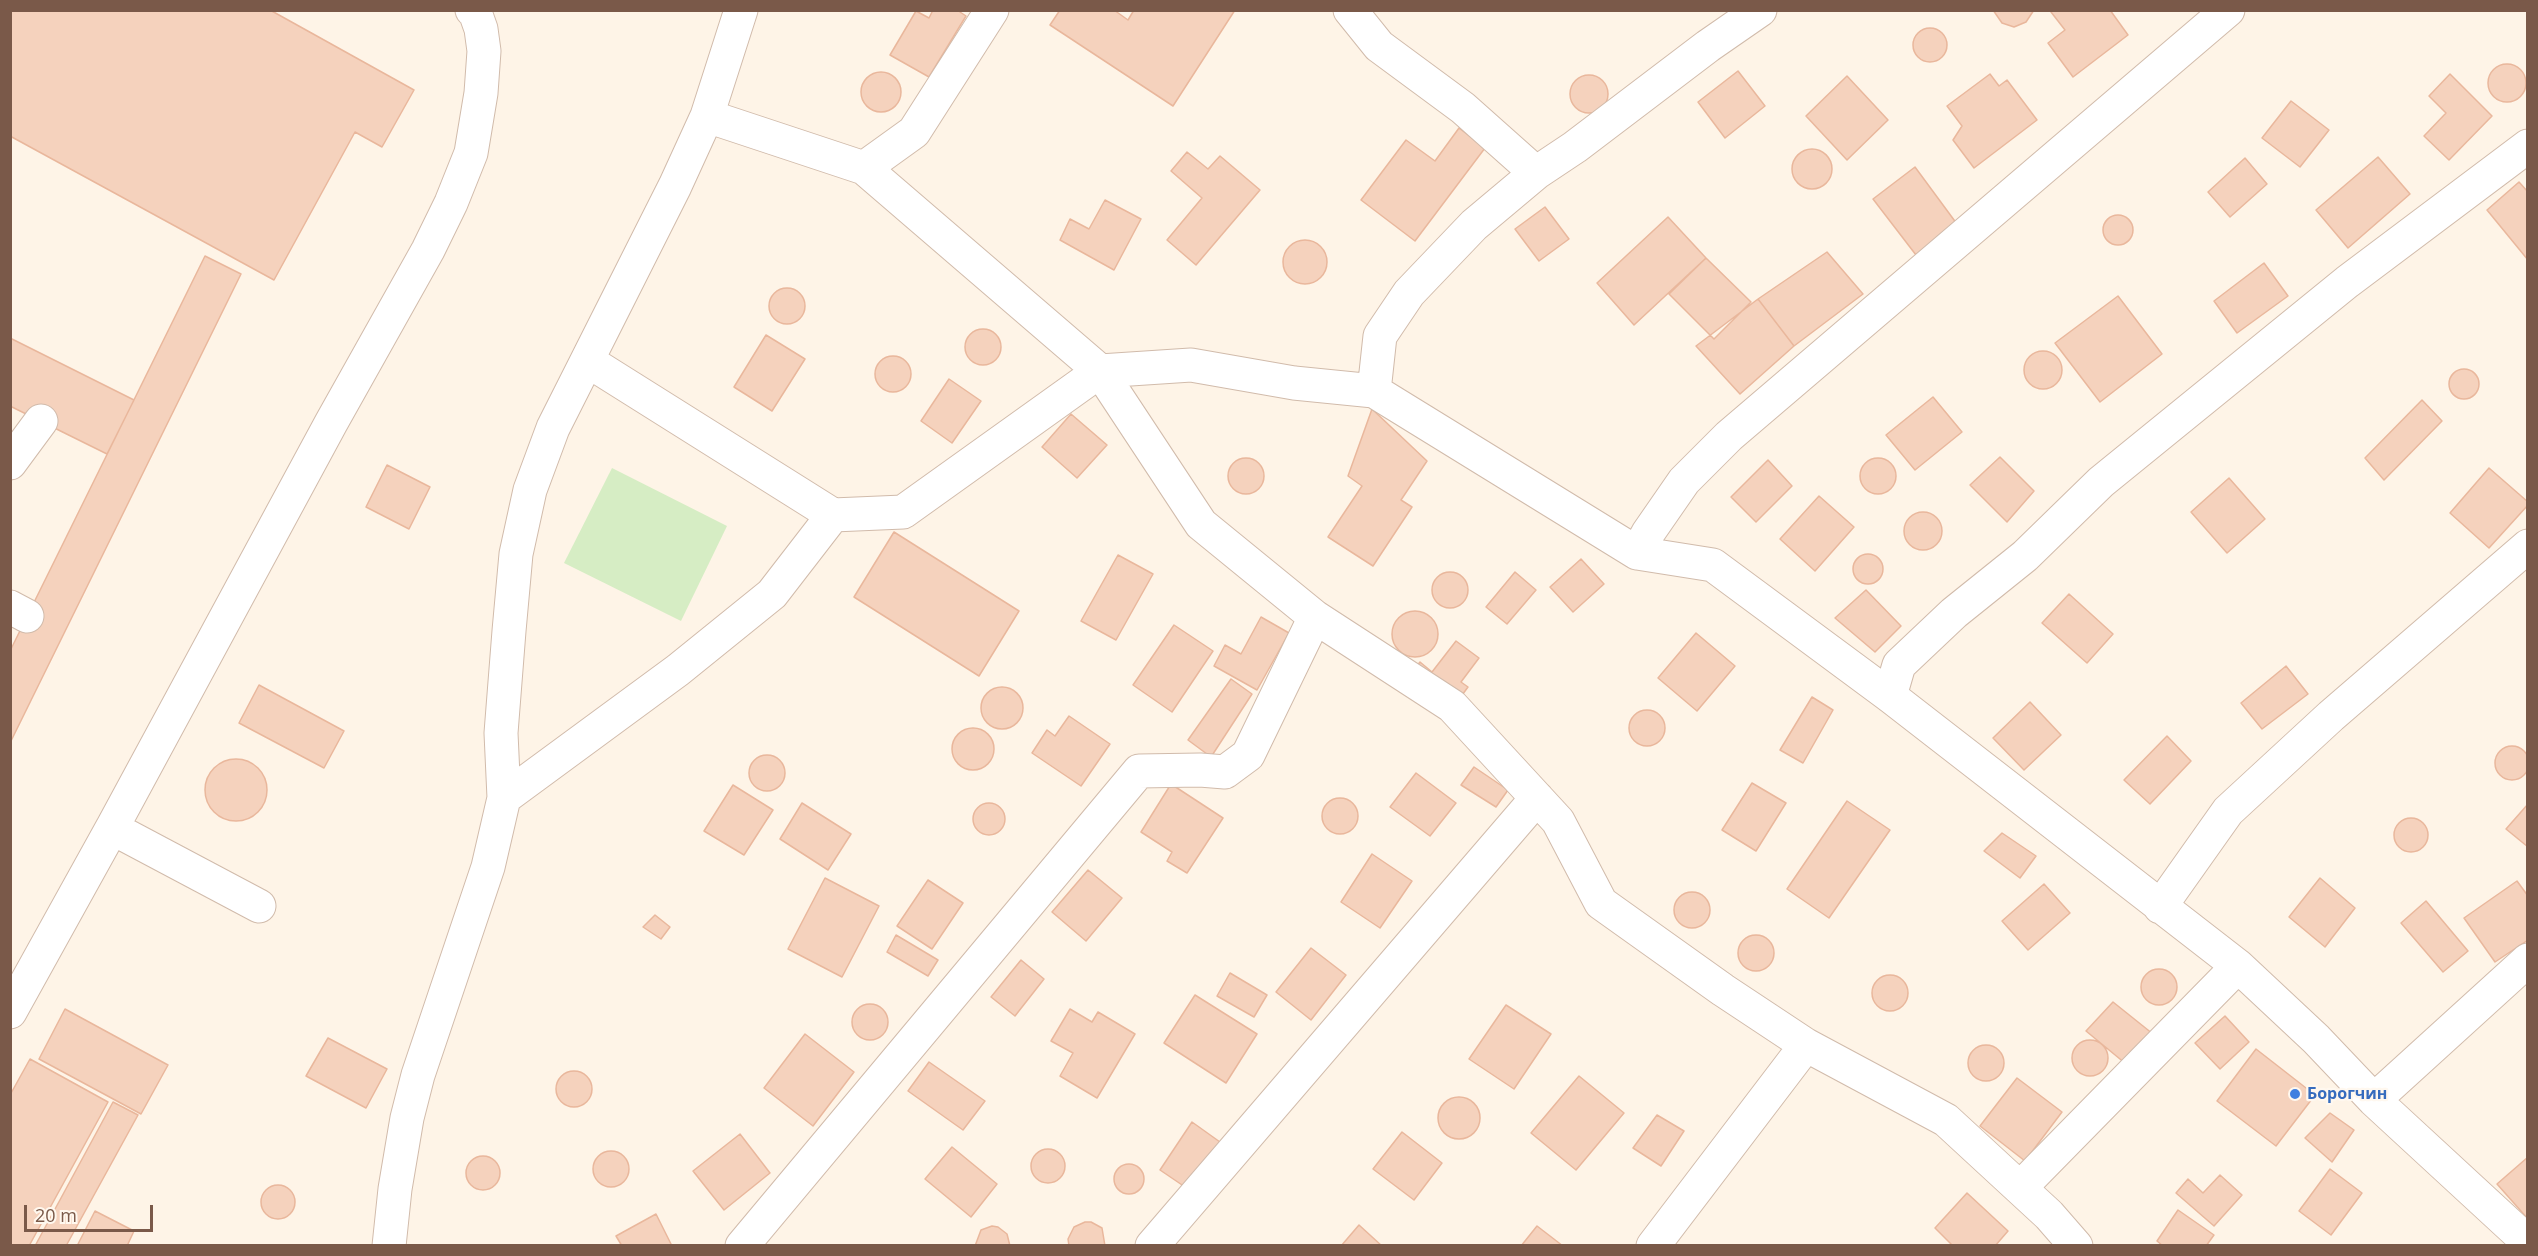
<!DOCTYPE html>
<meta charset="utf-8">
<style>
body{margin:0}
#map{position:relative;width:2538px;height:1256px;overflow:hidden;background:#fef4e7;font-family:"Open Sans",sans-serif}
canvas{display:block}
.frame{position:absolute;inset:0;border:12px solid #7a5949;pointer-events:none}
.scale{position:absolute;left:24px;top:1205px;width:129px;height:27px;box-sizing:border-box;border:3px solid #7a5949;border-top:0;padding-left:8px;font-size:18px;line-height:21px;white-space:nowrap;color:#7a5949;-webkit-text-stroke:4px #fff8ef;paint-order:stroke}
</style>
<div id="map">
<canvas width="2538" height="1256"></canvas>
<div class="frame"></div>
<div class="scale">20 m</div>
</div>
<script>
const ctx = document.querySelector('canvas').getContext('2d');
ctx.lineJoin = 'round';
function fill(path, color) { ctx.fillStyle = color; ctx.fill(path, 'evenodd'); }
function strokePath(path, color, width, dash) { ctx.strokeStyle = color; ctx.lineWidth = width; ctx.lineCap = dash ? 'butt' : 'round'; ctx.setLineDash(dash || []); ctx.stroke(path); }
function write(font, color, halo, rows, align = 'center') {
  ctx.font = font + ' "Open Sans",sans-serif'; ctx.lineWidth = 4.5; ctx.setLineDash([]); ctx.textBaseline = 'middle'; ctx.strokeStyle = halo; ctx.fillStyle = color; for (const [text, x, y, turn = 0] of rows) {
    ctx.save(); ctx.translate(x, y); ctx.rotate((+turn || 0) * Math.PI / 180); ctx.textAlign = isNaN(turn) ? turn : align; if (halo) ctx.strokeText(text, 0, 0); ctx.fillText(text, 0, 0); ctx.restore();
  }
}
fill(new Path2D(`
 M612 468 727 526 681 621 564 563Z`), '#d6edc4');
const building = new Path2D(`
 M10 10H270L414 90 382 147 355 132 274 280 10 136Z
 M933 10H957L966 16 929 77 890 55 916 11 929 18Z
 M1060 10H1114L1128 20 1134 10H1235L1173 106 1050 25Z
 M1993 10H2034L2026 22 2014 27 2002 23Z
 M2052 10H2110L2128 35 2073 77 2048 43 2065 30 2051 12Z
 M1913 45a17 17 0 1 1 34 0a17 17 0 1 1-34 0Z
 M2488 83a19 19 0 1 1 38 0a19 19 0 1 1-38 0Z
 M1738 71 1765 106 1725 138 1698 102Z
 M861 92a20 20 0 1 1 40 0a20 20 0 1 1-40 0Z
 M1990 74 1999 86 2007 80 2037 120 1974 168 1953 140 1962 126 1947 106Z
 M2450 74 2492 116 2449 160 2424 136 2446 113 2429 96Z
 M1570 94a19 19 0 1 1 38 0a19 19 0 1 1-38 0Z
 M1847 76 1888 120 1847 160 1806 116Z
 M2291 101 2329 130 2300 167 2262 138Z
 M1459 128 1485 148 1415 241 1361 200 1406 140 1435 161Z
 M1792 169a20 20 0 1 1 40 0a20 20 0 1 1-40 0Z
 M1187 152 1208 169 1220 156 1260 190 1196 265 1167 240 1202 198 1171 171Z
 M2378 157 2410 194 2348 248 2316 210Z
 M2245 158 2267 184 2230 217 2208 192Z
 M1915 167 1957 224 1916 255 1873 199Z
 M2519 182 2528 192V260L2487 210Z
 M1105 200 1141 219 1114 270 1060 240 1070 219 1089 229Z
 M1545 207 1569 239 1539 261 1515 229Z
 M2103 230a15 15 0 1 1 30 0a15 15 0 1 1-30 0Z
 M1668 217 1706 258 1634 325 1597 283Z
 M1283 262a22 22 0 1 1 44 0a22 22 0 1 1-44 0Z
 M1827 252 1863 294 1794 346 1758 299Z
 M205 256 241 274 10 743V651Z
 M1706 258 1751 302 1714 339 1669 294Z
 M2264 263 2288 296 2237 333 2214 301Z
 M769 306a18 18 0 1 1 36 0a18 18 0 1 1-36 0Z
 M2118 296 2162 354 2100 402 2055 343Z
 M1758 299 1794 346 1740 394 1696 346Z
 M965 347a18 18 0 1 1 36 0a18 18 0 1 1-36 0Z
 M766 335 805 359 772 411 734 387Z
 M10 338 134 400 107 454 10 406Z
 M2024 370a19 19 0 1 1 38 0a19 19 0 1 1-38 0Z
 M875 374a18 18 0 1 1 36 0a18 18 0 1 1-36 0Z
 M2449 384a15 15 0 1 1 30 0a15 15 0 1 1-30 0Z
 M949 379 981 401 952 443 921 421Z
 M1933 397 1962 432 1915 470 1886 435Z
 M2422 400 2442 421 2384 480 2365 458Z
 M1372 409 1427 461 1401 500 1412 507 1373 566 1328 537 1362 486 1348 476Z
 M1071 414 1107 445 1077 478 1042 447Z
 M2000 457 2034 491 2007 522 1970 485Z
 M1860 476a18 18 0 1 1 36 0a18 18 0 1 1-36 0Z
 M1228 476a18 18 0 1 1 36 0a18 18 0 1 1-36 0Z
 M1768 460 1792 486 1756 522 1731 497Z
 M387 465 430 487 409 529 366 507Z
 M2489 468 2528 502V505L2489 548 2450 513Z
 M2229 478 2265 519 2227 553 2191 512Z
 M1819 496 1854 527 1815 571 1780 539Z
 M1904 531a19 19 0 1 1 38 0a19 19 0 1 1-38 0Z
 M894 532 1019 611 979 676 854 597Z
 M1853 569a15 15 0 1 1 30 0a15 15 0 1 1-30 0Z
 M1118 555 1153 574 1116 640 1081 621Z
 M1581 559 1604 584 1573 612 1550 587Z
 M1432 590a18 18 0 1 1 36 0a18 18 0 1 1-36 0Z
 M1515 572 1536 590 1507 624 1486 607Z
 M1866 590 1901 626 1875 652 1835 618Z
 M2069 594 2113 634 2087 663 2042 623Z
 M1392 634a23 23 0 1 1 46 0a23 23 0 1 1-46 0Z
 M1261 617 1289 633 1257 690 1214 666 1225 645 1241 654Z
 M1174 625 1213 651 1172 712 1133 685Z
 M1696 633 1735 666 1697 711 1658 678Z
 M1456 641 1479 658 1461 682 1468 687 1454 706 1411 673 1420 662 1432 672Z
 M2286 666 2308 694 2262 729 2241 703Z
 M1231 679 1252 694 1211 757 1188 740Z
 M259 685 344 731 324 768 239 723Z
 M981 708a21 21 0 1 1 42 0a21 21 0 1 1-42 0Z
 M1812 697 1833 710 1803 763 1780 750Z
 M2030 702 2061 735 2024 770 1993 738Z
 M1629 728a18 18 0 1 1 36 0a18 18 0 1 1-36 0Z
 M1069 716 1110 744 1081 786 1032 753 1047 730 1055 736Z
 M952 749a21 21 0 1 1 42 0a21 21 0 1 1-42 0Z
 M2167 736 2191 761 2150 804 2124 780Z
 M2495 763a17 17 0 1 1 34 0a17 17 0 1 1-34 0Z
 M749 773a18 18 0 1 1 36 0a18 18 0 1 1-36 0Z
 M205 790a31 31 0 1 1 62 0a31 31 0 1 1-62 0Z
 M1474 767 1508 790 1496 807 1461 785Z
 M1416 773 1456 803 1430 836 1390 807Z
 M1752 783 1786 803 1756 851 1722 830Z
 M1171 784 1223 818 1187 873 1167 861 1172 852 1141 832Z
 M733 785 773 810 744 855 704 831Z
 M1322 816a18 18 0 1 1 36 0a18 18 0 1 1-36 0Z
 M1847 801 1890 830 1829 918 1787 889Z
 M973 819a16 16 0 1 1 32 0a16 16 0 1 1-32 0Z
 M802 803 851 834 828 870 780 839Z
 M2528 804V847L2506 829Z
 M2394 835a17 17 0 1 1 34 0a17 17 0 1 1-34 0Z
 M2002 833 2036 856 2020 878 1984 851Z
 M1372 854 1412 881 1380 928 1341 902Z
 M1088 870 1122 898 1086 941 1052 912Z
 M825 878 879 906 842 977 788 949Z
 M2320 878 2355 908 2325 947 2289 917Z
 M928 880 963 903 932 949 897 926Z
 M2517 881 2528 896V940L2495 962 2464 918Z
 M2044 884 2070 913 2028 950 2002 921Z
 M1674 910a18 18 0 1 1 36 0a18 18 0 1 1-36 0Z
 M2426 901 2468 951 2443 972 2401 923Z
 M655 915 670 927 661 939 643 927Z
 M1738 953a18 18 0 1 1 36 0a18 18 0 1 1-36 0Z
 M896 935 938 960 928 976 887 952Z
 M1311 948 1346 975 1311 1020 1276 992Z
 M1021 960 1044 979 1015 1016 991 997Z
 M2141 987a18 18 0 1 1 36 0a18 18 0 1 1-36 0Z
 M1230 973 1267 995 1254 1017 1217 996Z
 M1872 993a18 18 0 1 1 36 0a18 18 0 1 1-36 0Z
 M1195 995 1257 1034 1226 1083 1164 1043Z
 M2113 1002 2153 1034 2126 1064 2086 1031Z
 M852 1022a18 18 0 1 1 36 0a18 18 0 1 1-36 0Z
 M1506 1005 1551 1034 1514 1089 1469 1059Z
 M65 1009 168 1065 141 1114 39 1059Z
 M1070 1009 1092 1022 1098 1012 1135 1034 1097 1098 1060 1076 1073 1053 1051 1041Z
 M2225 1016 2249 1042 2220 1069 2195 1043Z
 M805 1034 854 1072 813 1126 764 1088Z
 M328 1038 387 1069 366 1108 306 1076Z
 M2072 1058a18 18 0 1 1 36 0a18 18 0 1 1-36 0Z
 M1968 1063a18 18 0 1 1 36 0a18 18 0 1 1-36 0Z
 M2256 1049 2315 1095 2276 1146 2217 1101Z
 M30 1059 108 1102 29 1246H10V1095Z
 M929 1062 985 1101 963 1130 908 1091Z
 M556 1089a18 18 0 1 1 36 0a18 18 0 1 1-36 0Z
 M1579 1076 1624 1113 1576 1170 1531 1133Z
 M2017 1078 2062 1112 2025 1161 1980 1126Z
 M1438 1118a21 21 0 1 1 42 0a21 21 0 1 1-42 0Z
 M113 1102 138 1115 66 1246H35Z
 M2330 1113 2354 1130 2332 1162 2305 1138Z
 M1657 1115 1684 1131 1661 1166 1633 1148Z
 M1192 1122 1220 1142 1188 1189 1160 1170Z
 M1402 1132 1442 1163 1414 1200 1373 1169Z
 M740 1134 770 1173 724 1210 693 1171Z
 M952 1147 997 1184 971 1217 925 1179Z
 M1031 1166a17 17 0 1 1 34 0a17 17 0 1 1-34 0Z
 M593 1169a18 18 0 1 1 36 0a18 18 0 1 1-36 0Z
 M466 1173a17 17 0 1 1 34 0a17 17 0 1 1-34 0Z
 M2528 1157V1219L2497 1184Z
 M1114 1179a15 15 0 1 1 30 0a15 15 0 1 1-30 0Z
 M2330 1169 2362 1193 2331 1235 2299 1211Z
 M2220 1175 2242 1195 2214 1226 2176 1193 2188 1179 2203 1193Z
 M261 1202a17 17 0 1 1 34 0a17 17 0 1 1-34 0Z
 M1967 1193 2008 1231 1995 1246H1953L1935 1228Z
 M2178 1210 2214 1235 2206 1246H2163L2157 1241Z
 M95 1211 134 1231 127 1246H77Z
 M656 1214 672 1246H622L616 1236Z
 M1085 1222H1091L1102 1228 1105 1246H1069L1068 1239 1074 1227Z
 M1359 1225 1382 1246H1341Z
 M992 1226 998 1227 1007 1234 1010 1246H975L981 1230Z
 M1537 1226 1563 1246H1521Z`);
fill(building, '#f5d2bd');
strokePath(building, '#e9b79c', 1.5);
const minor = new Path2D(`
 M1350 10 1379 46 1463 108 1536 173
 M707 116 864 168 914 132 992 10
 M864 168 1100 371 1201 524 1315 617 1452 706 1558 821 1601 903 1723 990 1806 1045 1946 1120 2049 1215 2076 1246
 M588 361 833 515 903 512 1100 371 1191 365 1294 383 1374 391 1637 553 1713 565 1890 696 2238 966 2316 1039 2374 1100 2528 1242
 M1374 391 1380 336 1409 293 1474 225 1536 173 1575 147 1708 46 1760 10
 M10 463 41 421
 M1637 553 1648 533 1684 481 1729 436 2228 10
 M10 607 27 616
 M1890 696 1899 665 1954 613 2025 556 2101 482 2347 282 2528 146
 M504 798 678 670 772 594 833 515
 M112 828 331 423 428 250 451 203 471 153 481 93 484 51 481 29 475 12 472 10
 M2160 907 2228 811 2331 716 2528 546
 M10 1012 112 828 259 906
 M2374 1100 2528 960
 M2020 1188 2238 966
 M389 1246 395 1189 407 1118 418 1075 488 867 504 798 501 733 509 631 516 554 530 490 553 428 675 186 707 116 741 10
 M742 1246 1139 771 1200 770 1225 772 1248 755 1315 617
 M1152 1246 1537 798
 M1653 1246 1806 1045`);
strokePath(minor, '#d1bbab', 35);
strokePath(minor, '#fff', 33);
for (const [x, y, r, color] of [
 [2295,1094,6,"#3f7fe0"]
]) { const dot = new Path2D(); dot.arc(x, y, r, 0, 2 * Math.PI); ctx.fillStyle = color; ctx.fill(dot); strokePath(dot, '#fff8ef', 2); }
write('bold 16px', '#366cbe', '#fff8ef', [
 ["Борогчин",2307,1094]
], 'left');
</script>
